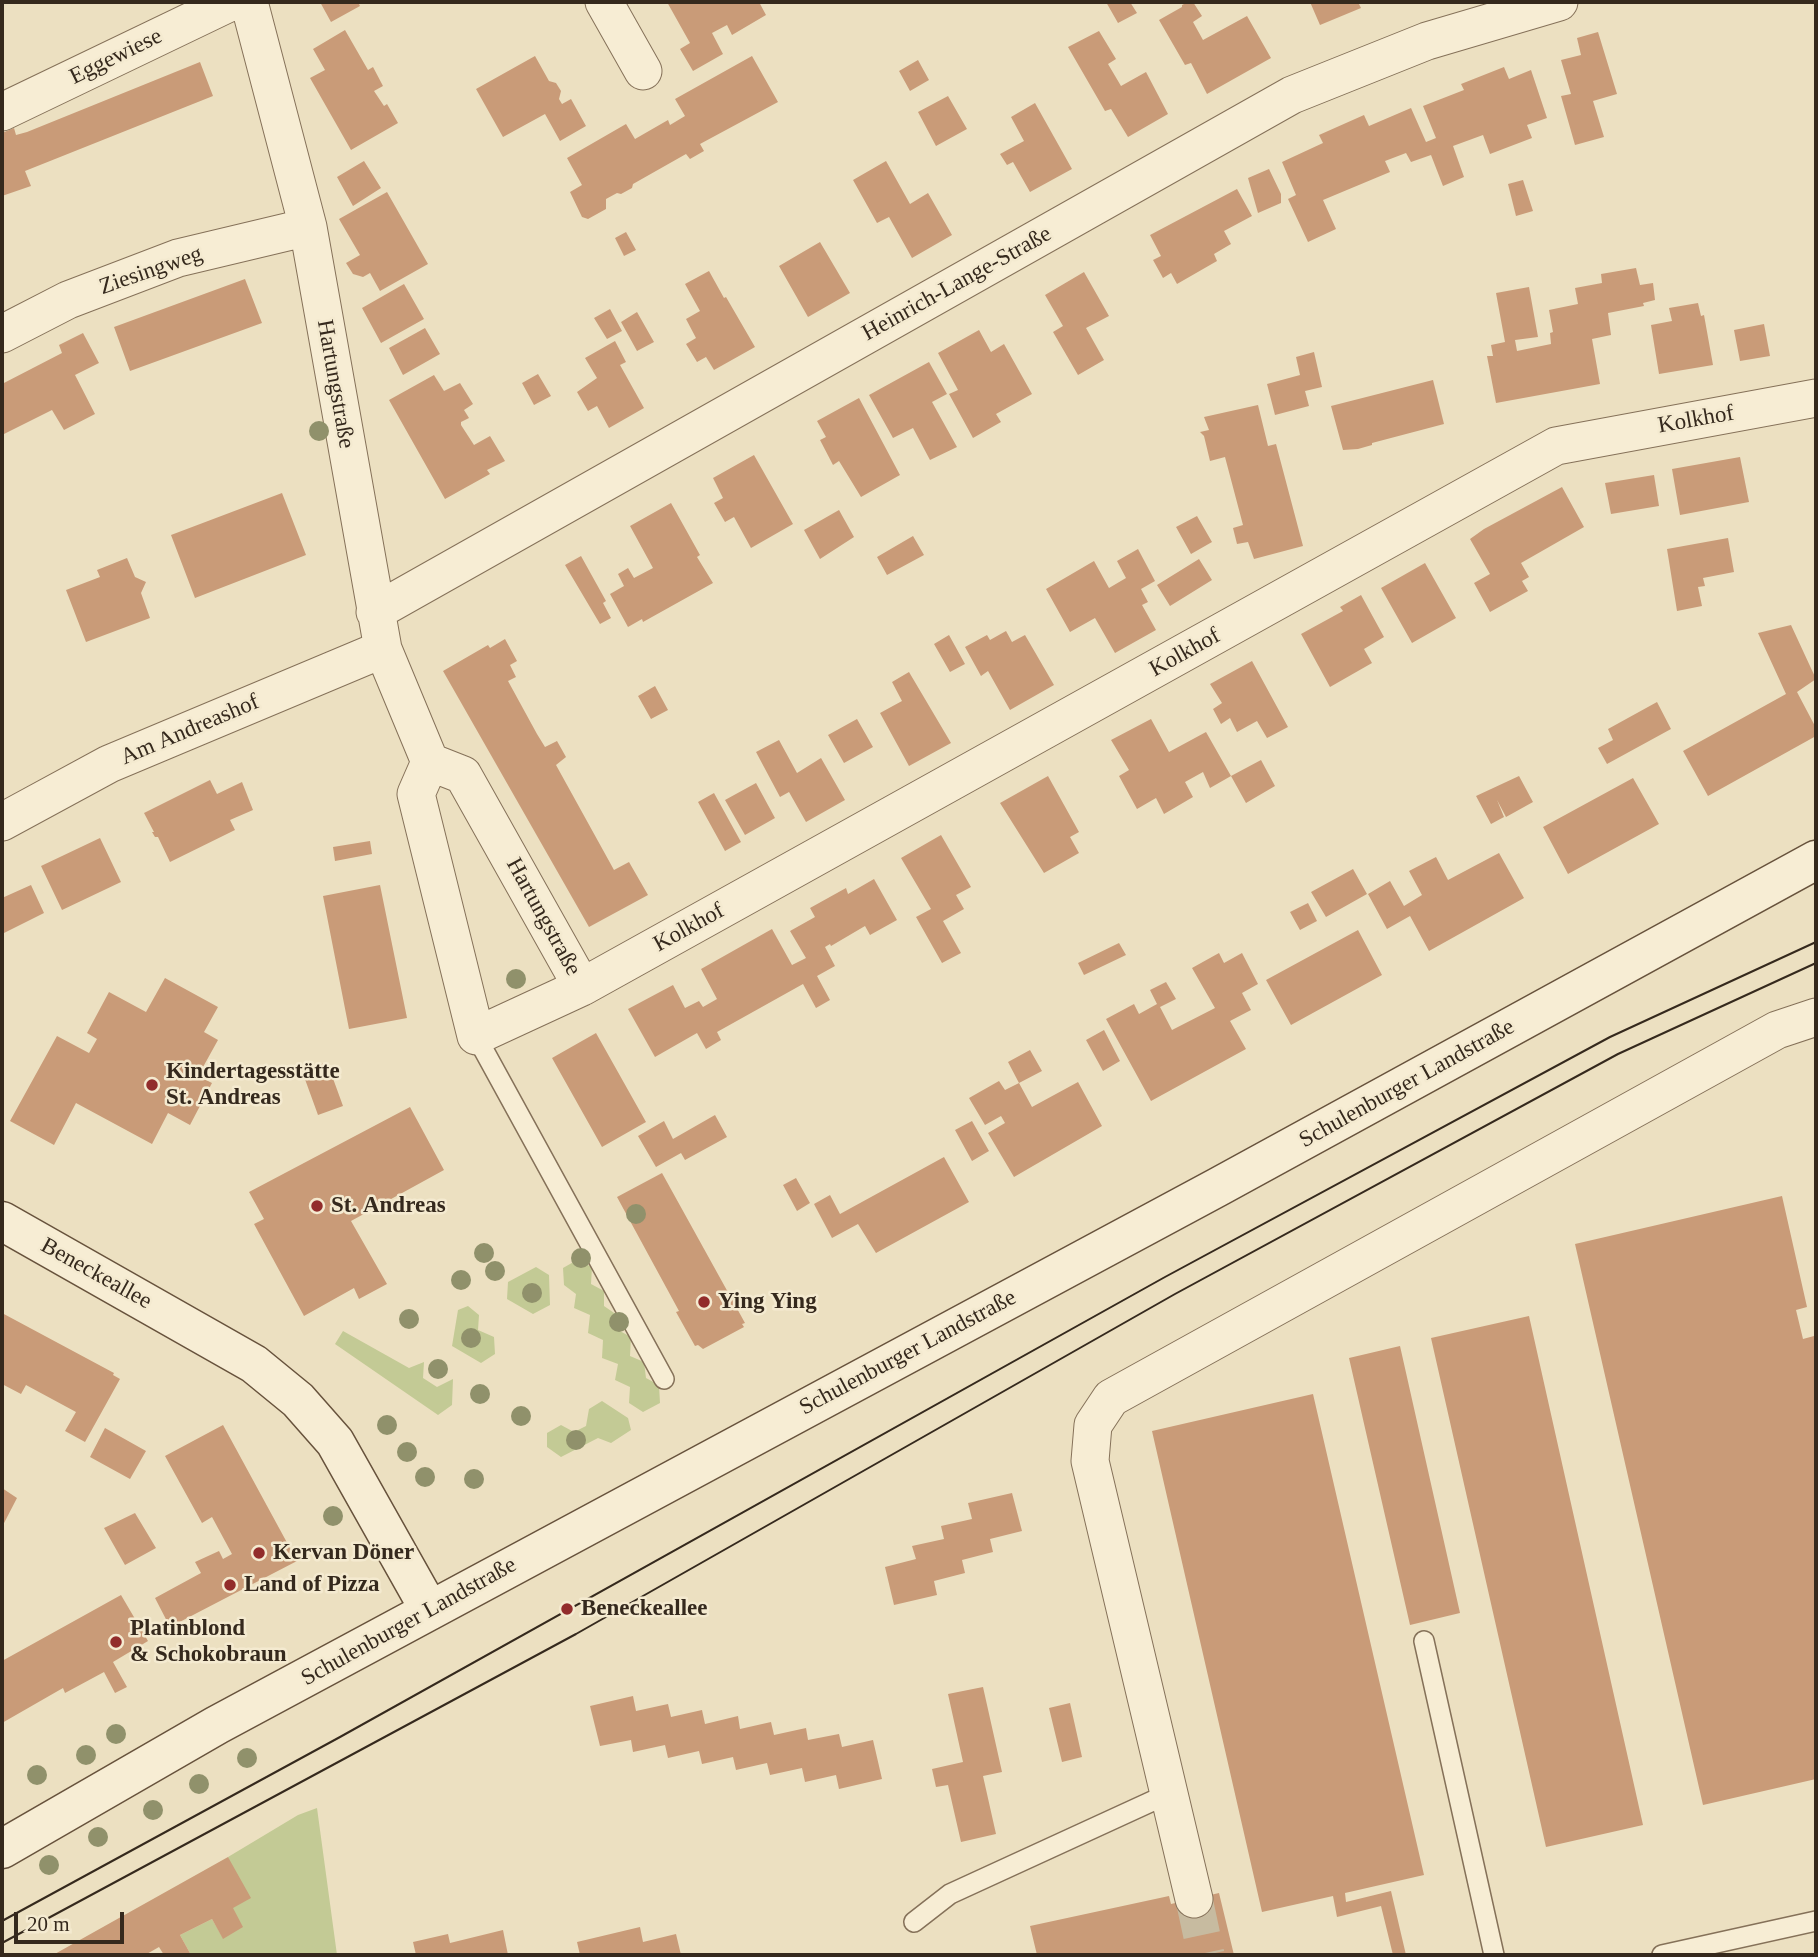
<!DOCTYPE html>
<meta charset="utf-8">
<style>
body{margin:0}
#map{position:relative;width:1818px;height:1957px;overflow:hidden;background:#ece0c1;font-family:Georgia,serif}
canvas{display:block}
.frame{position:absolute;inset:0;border:4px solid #35291d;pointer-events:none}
.scale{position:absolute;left:14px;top:1912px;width:110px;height:32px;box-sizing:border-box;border:4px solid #35291d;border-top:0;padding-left:9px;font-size:21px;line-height:24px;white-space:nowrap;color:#35291d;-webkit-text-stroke:5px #f4ead0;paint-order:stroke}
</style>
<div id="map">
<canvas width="1818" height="1957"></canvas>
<div class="frame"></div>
<div class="scale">20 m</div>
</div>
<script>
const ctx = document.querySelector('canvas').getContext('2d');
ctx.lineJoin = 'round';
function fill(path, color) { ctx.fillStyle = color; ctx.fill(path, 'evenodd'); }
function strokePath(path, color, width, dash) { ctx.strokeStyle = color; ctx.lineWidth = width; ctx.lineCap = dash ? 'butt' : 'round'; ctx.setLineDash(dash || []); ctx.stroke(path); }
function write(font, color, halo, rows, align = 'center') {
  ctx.font = font + ' Georgia,serif'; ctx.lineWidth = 5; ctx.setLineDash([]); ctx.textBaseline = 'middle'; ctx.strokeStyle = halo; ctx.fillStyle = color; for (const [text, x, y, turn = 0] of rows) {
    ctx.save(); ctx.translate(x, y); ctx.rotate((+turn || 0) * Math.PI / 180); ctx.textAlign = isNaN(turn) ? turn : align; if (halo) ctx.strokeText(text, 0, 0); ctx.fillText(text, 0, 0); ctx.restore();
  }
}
fill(new Path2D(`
 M577 1260 592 1267 591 1284 604 1291V1306L617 1315 618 1330 631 1337 630 1356 644 1362 646 1378 659 1385 660 1403 643 1412 629 1403 630 1387 615 1380 618 1364 602 1358 603 1340 588 1333 590 1315 574 1308 576 1294 564 1285 563 1268Z
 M536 1267 549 1275 550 1305 533 1314 507 1299 508 1282Z
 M468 1306 479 1315 478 1330 494 1337 495 1354 481 1363 452 1346 458 1310Z
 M343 1331 409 1368 424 1362 423 1378 437 1387 453 1379 452 1405 438 1415 335 1344Z
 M602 1401 628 1418 631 1430 611 1443 598 1438 561 1457 547 1447V1433L561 1425 574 1432 586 1426 589 1409Z
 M317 1808 337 1955H191L180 1935 212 1919 223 1938 233 1908 228 1857 298 1815Z`), '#c3ca95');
fill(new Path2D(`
 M320 2H358L360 6 331 22Z
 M667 2H759L766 15 732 35 727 25 712 33 723 54 693 71 680 49 690 43Z
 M1106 2H1130L1137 13 1118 23Z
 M1188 2H1193L1202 16 1193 22 1203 40 1247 16 1271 58 1207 94 1191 63 1185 65 1159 20 1182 7V5Z
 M1310 2H1358L1361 8 1320 25Z
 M345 30 368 70 373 67 383 86 374 91 384 106 387 104 398 123 351 150 310 78 325 70 313 49Z
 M1099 31 1116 59 1108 64 1121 86 1146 72 1168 114 1128 137 1111 109 1105 111 1068 47Z
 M1598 32 1617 94 1593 101 1604 137 1575 145 1561 96 1571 94 1561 60 1581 55 1577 38Z
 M535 56 549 81 556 83 561 91 559 99 562 104 571 99 586 126 560 141 545 114 503 137 476 89Z
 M752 56 778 102 700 144 704 151 690 159 686 154 633 184 632 188 621 194 617 193 606 199V209L588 219 582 217 570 192 582 185 567 158 626 124 635 139 668 120 670 125 685 116 675 99Z
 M918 60 929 80 910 91 899 71Z
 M200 62 213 96 25 171 31 186 2 196V133L14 128 16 135 27 132Z
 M1504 67 1509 79 1531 70 1547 118 1527 125 1532 138 1490 154 1483 135 1453 146 1464 177 1443 186 1431 155 1411 162 1406 153 1385 161 1390 172 1323 200 1336 229 1308 242 1288 199 1296 195 1282 162 1323 143 1319 135 1364 115 1369 126 1411 108 1426 142 1436 138 1423 106 1464 90 1461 84Z
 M948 96 967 129 936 146 918 112Z
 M1035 103 1072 169 1030 192 1013 162 1007 165 1000 154 1024 141 1011 117Z
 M364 161 381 188 353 206 337 177Z
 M886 161 910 204 928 193 952 235 912 258 889 217 877 223 853 180Z
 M1269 169 1281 194V203L1258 213 1248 178Z
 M1523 180 1533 211 1516 216 1508 184Z
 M1237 189 1252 216 1224 231 1231 244 1214 254 1217 261 1177 284 1171 273 1163 278 1153 260 1161 256 1150 235Z
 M387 192 428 264 380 291 370 273 363 277 353 274 346 263 360 255 339 219Z
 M626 232 636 250 624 256 615 238Z
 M820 242 850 293 808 317 779 266Z
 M1636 268 1640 285 1653 283 1655 300 1643 303 1644 306 1608 313 1611 335 1592 339 1600 384 1496 403 1487 356H1493L1491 345 1505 342 1496 293 1529 287 1538 337 1515 340 1517 351 1551 344 1550 333 1553 332 1549 310 1578 304 1575 288 1602 283 1601 274Z
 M709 271 724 298 726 297 755 347 714 370 706 357 697 362 686 344 696 338 686 319 700 311 685 284Z
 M1084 272 1109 316 1086 328 1104 360 1078 375 1053 332 1063 326 1045 295Z
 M245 279 262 323 130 371 114 327Z
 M404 284 424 319 381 343 362 308Z
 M1698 303 1701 316 1704 315 1713 365 1659 374 1651 325 1672 321 1669 308Z
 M610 309 622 331 607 339 594 318Z
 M637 312 654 342 637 351 621 322Z
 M1764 324 1770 356 1740 361 1734 330Z
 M425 328 440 354 403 375 389 348Z
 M979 330 991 352 1004 344 1032 394 996 414 1001 422 973 438 949 394 958 390 938 353Z
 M83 333 99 363 75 375 95 414 64 430 52 410 2 435V384L62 353 59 345Z
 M615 341 626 362 620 365 644 408 609 428 597 406 588 411 577 392 597 378 585 358Z
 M1314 352 1322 387 1305 391 1309 406 1275 415 1267 384 1300 375 1296 357Z
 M929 362 947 394 932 402 957 447 930 460 913 428 893 438 869 395Z
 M538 374 551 396 534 405 522 383Z
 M434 375 444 391 460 383 473 404 464 410 469 418 461 422V425L474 445 490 436 505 461 487 470 490 474 445 499 389 400Z
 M1433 380 1444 424 1372 443V445L1358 449 1343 450 1331 406Z
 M859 398 900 475 861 497 839 461 833 465 820 440 826 437 817 421Z
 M1258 405 1268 446 1276 444 1303 546 1254 559 1248 542 1237 544 1233 528 1243 525 1225 457 1210 461 1204 436 1200 432 1209 430 1204 417Z
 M754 455 793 524 751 548 734 517 725 522 714 503 723 498 713 478Z
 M1740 457 1749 502 1680 515 1672 469Z
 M1654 475 1659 506 1611 514 1605 483Z
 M1562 487 1584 527 1521 563 1529 577 1522 581 1528 591 1490 612 1474 583 1490 574 1470 539 1484 529Z
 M282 493 306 555 195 598 171 535Z
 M671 503 700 555 697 557 713 583 643 622 642 619 628 627 610 594 624 586 618 574 628 568 634 578 653 568 630 526Z
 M839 510 854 537 820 559 804 530Z
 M1197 516 1212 542 1191 554 1176 527Z
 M913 536 924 555 887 575 877 557Z
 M1728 538 1734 572 1703 578 1705 586 1698 587 1702 606 1677 611 1667 549Z
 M1138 549 1155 581 1141 589 1148 602 1142 605 1156 630 1115 653 1095 618 1070 632 1046 589 1094 561 1109 588 1126 578 1117 561Z
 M581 556 606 601 603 603 611 618 600 624 565 565Z
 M127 558 135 577 146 582 141 593 150 618 86 642 66 590 100 577 97 570Z
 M1199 559 1212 580 1170 606 1157 585Z
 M1425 563 1456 618 1412 643 1381 588Z
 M1361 595 1384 637 1364 649 1372 663 1330 687 1301 634 1343 611 1340 607Z
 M1791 625 1816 679 1797 692 1816 728V736L1708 796 1683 751 1786 694 1758 633Z
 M1006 631 1012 642 1025 635 1054 685 1010 710 988 671 981 676 965 647 987 635 990 640Z
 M949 635 965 664 950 672 934 644Z
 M505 639 517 661 510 665 516 677 508 681 537 734 545 747 557 741 566 757 556 765 614 870 629 862 648 895 589 927 443 671 488 645 490 648Z
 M1252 661 1288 727 1267 738 1257 721 1237 732 1230 718 1221 724 1213 709 1222 703 1210 684Z
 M909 672 951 743 909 766 880 713 902 701 892 682Z
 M655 686 668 710 651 719 638 696Z
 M1657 702 1671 729 1607 764 1598 748 1613 740 1608 729Z
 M857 719 873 747 844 763 828 735Z
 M1151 719 1169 752 1206 732 1231 776 1210 788 1203 772 1185 782 1193 797 1164 814 1156 798 1137 809 1119 776 1129 770 1111 740Z
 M779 740 797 773 821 758 845 800 806 822 789 792 780 797 756 752Z
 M1261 760 1275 786 1246 803 1231 776Z
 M1048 776 1079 832 1070 837 1079 853 1044 873 1000 803Z
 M1519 776 1533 802 1506 817 1497 800 1504 817 1491 824 1476 796Z
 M1633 778 1659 824 1568 874 1543 827Z
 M210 780 217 794 242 782 253 810 230 820 235 830 170 862 158 837H155L152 832H154L144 813Z
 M756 783 775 818 745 835 725 800Z
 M714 793 741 842 725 851 698 802Z
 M941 835 971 887 956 895 964 909 943 921 961 953 942 963 916 917 931 909 901 858Z
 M100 838 121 882 62 910 41 866Z
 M370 841 372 854 335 861 333 847Z
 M1499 853 1524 898 1429 951 1410 916 1387 929 1368 894 1390 881 1404 906 1422 895 1409 871 1436 857 1448 880Z
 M1353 869 1367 894 1326 917 1311 892Z
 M874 879 897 920 870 935 865 926 831 946 830 944 825 947 835 966 817 976 830 1000 816 1008 803 984 717 1032 721 1040 706 1049 697 1033 655 1057 628 1009 673 985 685 1008 699 1001 703 1007 717 999 701 969 772 929 792 965 806 958 790 931 815 917 810 908 846 888 848 894Z
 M31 885 44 913 2 934V898Z
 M380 885 407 1018 349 1029 323 896Z
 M1308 903 1317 921 1300 930 1290 912Z
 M1358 930 1382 975 1291 1025 1266 980Z
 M1119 943 1126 955 1084 975 1078 963Z
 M1219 953 1224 963 1242 953 1258 984 1242 993 1251 1010 1230 1021 1246 1049 1151 1101 1106 1019 1134 1004 1139 1014 1157 1004 1150 990 1166 982 1176 999 1160 1007 1172 1030 1215 1008 1192 968Z
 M165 978 218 1007 204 1032 218 1040 198 1076 212 1083 190 1125 168 1113 152 1144 76 1103 54 1145 10 1121 57 1036 89 1053 97 1039 87 1033 109 992 146 1012Z
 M1104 1030 1120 1061 1103 1071 1086 1040Z
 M596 1033 646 1122 602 1147 552 1058Z
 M1030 1050 1042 1071 1019 1083 1008 1062Z
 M327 1062 343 1106 318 1115 302 1071Z
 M999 1081 1005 1090 1019 1083 1032 1107 1078 1082 1102 1126 1014 1177 988 1133 1005 1123 1001 1116 985 1125 969 1098Z
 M410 1107 444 1170 351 1221 387 1284 359 1299 354 1288 304 1316 254 1224 264 1219 249 1192Z
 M715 1115 727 1137 685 1160 681 1153 656 1167 638 1136 664 1121 673 1139Z
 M972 1121 989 1151 972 1161 955 1130Z
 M944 1157 969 1202 876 1253 858 1224 832 1238 815 1206 814 1204 830 1195 840 1214Z
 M662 1173 745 1323 742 1324 744 1327 703 1349 698 1345 695 1346 676 1312 679 1311 617 1197Z
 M796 1178 810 1203 797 1211 783 1185Z
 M1782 1196 1807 1307 1796 1310 1803 1339 1814 1336 1816 1346V1779L1703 1805 1575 1244Z
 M2 1313 114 1373 113 1375 120 1379 85 1442 65 1431 76 1412 26 1385 21 1394 2 1384Z
 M1529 1316 1643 1825 1546 1847 1431 1338Z
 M1400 1346 1460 1613 1410 1625 1349 1358Z
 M1313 1394 1424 1875 1345 1893 1346 1902 1391 1891 1406 1955H1393L1381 1906 1337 1917 1333 1896 1262 1912 1152 1431Z
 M223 1425 297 1561 170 1627 155 1598 201 1573 195 1562 219 1551 223 1559 232 1554 212 1517 202 1523 165 1456Z
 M105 1428 146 1451 130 1479 90 1457Z
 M2 1488 17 1498 2 1527Z
 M1012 1493 1022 1531 990 1539 993 1552 962 1560 965 1573 934 1581 937 1595 894 1605 885 1567 916 1559 912 1546 944 1539 941 1526 972 1519 968 1503Z
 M135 1513 156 1548 125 1565 104 1528Z
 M121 1595 148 1641 113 1662 127 1687 115 1693 104 1672 65 1693 63 1688 2 1723V1661Z
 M983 1687 1002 1772 983 1776 996 1834 961 1842 948 1785 936 1787 932 1769 963 1762 948 1694Z
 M633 1696 636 1711 668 1704 671 1717 702 1710 705 1724 738 1716 740 1729 771 1722 774 1735 806 1728 808 1740 839 1734 842 1747 873 1740 882 1779 839 1789 836 1775 805 1782 802 1768 770 1775 767 1763 736 1770 733 1757 702 1764 699 1751 668 1758 665 1745 633 1752 631 1740 600 1746 590 1706Z
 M1070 1703 1082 1757 1062 1762 1049 1708Z
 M228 1857 251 1898 233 1908 243 1927 223 1939 212 1919 180 1935 191 1955H164L159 1947 145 1955H53Z
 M1219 1893 1234 1955H1037L1030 1926 1169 1896 1171 1904Z
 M640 1927 643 1942 676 1934 681 1955H580L577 1942Z
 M503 1930 508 1955H416L413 1942 448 1934 450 1943Z`), '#c99b78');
strokePath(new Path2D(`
 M1194 1899 1206 1955`), '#c7bba0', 37, [37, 18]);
const lane = new Path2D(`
 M476 1036 664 1379
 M1424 1641 1494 1955
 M914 1922 950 1894 1170 1793
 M1662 1955 1816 1921`);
const street = new Path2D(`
 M249 2 308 227 383 649 430 762 463 775 582 987 476 1036 416 794 430 762
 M604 2 643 71
 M2 112 231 2
 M2 334 68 300 178 258 308 227
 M375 612 1292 95 1427 41 1559 2
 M2 822 109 764 383 649
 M582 987 1556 446 1816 398
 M1194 1899 1090 1461 1093 1425 1111 1398 1777 1030 1816 1017`);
const secondary = new Path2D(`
 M2 1221 254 1364 298 1400 335 1442 429 1609
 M2 1849 217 1725 1218 1187 1816 860`);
strokePath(lane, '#857159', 22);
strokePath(street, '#857159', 39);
strokePath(secondary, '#67523c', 41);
strokePath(lane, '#f7edd4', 19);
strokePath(street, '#f7edd4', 37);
strokePath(secondary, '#f7edd4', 38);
strokePath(new Path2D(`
 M2 1921 340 1737 1165 1277 1610 1037 1816 942
 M2 1943 576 1634 1175 1294 1618 1054 1816 963`), '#35291d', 2);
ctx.fillStyle = '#90916b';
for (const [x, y] of [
 [319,431],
 [516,979],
 [636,1214],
 [484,1253],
 [581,1258],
 [495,1271],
 [461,1280],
 [532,1293],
 [409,1319],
 [619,1322],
 [471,1338],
 [438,1369],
 [480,1394],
 [521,1416],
 [387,1425],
 [576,1440],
 [407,1452],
 [425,1477],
 [474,1479],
 [333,1516],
 [116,1734],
 [86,1755],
 [247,1758],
 [37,1775],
 [199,1784],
 [153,1810],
 [98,1837],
 [49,1865]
]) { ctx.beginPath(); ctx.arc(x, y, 10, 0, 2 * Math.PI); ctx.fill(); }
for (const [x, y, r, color] of [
 [152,1085,7,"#922c2b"],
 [317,1206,7,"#922c2b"],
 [704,1302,7,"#922c2b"],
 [259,1553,7,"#922c2b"],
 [230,1585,7,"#922c2b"],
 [567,1609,7,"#922c2b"],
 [116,1642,7,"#922c2b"]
]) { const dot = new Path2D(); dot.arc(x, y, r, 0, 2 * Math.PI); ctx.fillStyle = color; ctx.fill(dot); strokePath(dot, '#f4ead0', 2.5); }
write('23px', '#35291d', '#f4ead0', [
 ["Eggewiese",116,57,-26],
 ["Ziesingweg",151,271,-19],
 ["Heinrich-Lange-Straße",957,284,-29],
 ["Hartungstraße",335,384,80],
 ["Kolkhof",1696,420,-10],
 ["Kolkhof",1185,653,-29],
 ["Am Andreashof",190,730,-23],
 ["Hartungstraße",543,917,61],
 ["Kolkhof",689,928,-29],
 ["Schulenburger Landstraße",1407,1084,-29],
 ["Beneckeallee",96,1274,29],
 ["Schulenburger Landstraße",908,1353,-28],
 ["Schulenburger Landstraße",409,1622,-29]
]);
write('bold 23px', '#35291d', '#f4ead0', [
 ["Kindertagesstätte",166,1072],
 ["St. Andreas",166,1098],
 ["St. Andreas",331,1206],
 ["Ying Ying",718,1302],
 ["Kervan Döner",273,1553],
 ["Land of Pizza",244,1585],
 ["Beneckeallee",581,1609],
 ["Platinblond",130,1629],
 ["& Schokobraun",130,1655]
], 'left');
</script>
